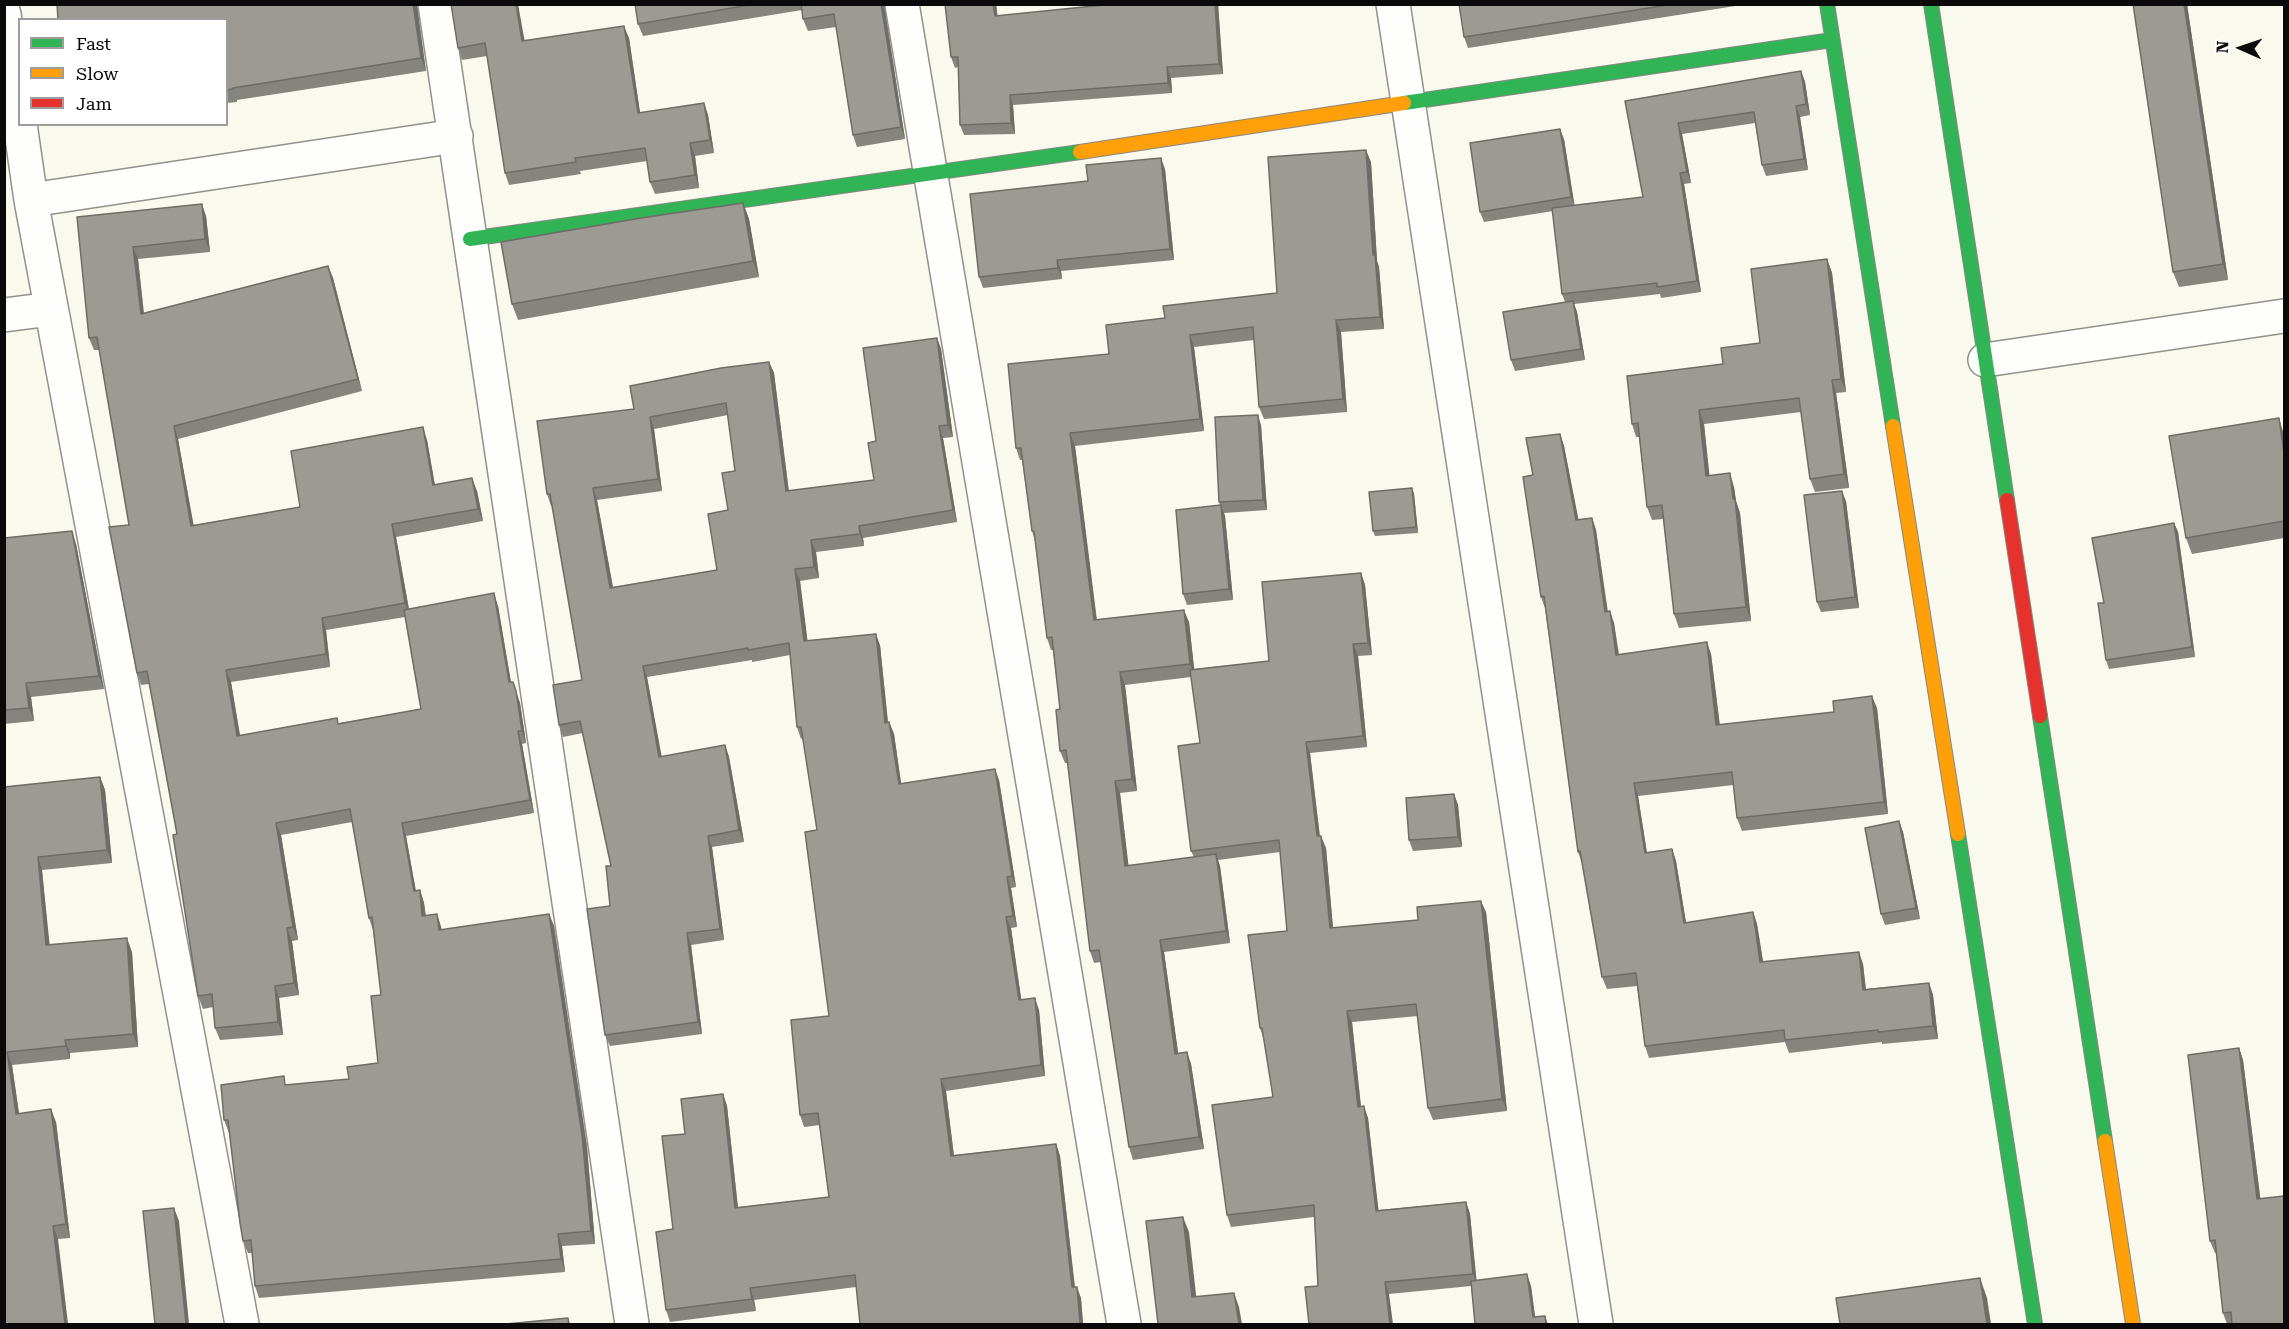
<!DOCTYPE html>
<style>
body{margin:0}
#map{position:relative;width:2289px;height:1329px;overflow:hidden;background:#f9f9ed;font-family:"Roboto Serif",serif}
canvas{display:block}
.frame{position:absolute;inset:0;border:6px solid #0a0a0a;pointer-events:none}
.legend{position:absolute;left:18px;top:18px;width:210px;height:108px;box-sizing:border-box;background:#fff;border:2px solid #9d9d9d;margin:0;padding:8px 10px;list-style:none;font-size:18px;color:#0a0a0a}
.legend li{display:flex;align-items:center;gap:12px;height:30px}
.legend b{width:30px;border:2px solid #9d9d9d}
.north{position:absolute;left:2211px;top:18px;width:60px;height:60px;-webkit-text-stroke:4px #fff;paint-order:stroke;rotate:273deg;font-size:16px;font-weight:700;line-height:24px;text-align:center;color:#0a0a0a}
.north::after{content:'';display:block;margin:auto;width:21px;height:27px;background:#0a0a0a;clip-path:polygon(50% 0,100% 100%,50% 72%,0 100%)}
</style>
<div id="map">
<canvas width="2289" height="1329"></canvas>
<div class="frame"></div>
<ul class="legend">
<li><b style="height:8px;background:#30b455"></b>Fast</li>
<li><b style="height:8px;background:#ff9f0a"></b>Slow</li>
<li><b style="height:8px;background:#e5322d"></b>Jam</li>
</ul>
<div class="north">N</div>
</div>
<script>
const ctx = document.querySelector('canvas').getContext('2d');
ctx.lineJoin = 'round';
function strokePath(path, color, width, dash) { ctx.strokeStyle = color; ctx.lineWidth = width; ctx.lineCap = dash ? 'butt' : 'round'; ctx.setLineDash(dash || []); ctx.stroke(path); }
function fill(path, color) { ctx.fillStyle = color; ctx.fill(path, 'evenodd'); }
const street = new Path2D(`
 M435 4 632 1324
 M902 4 1124 1324
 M1393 4 1596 1324
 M4 14 20 120
 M20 124 31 200 242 1324
 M31 200 456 136
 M4 315 51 309
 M1985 360 2284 316`);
const fast = new Path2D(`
 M1827 4 1893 426
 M1931 4 2007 500
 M1404 103 1832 40
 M470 239 1080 152
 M2040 716 2105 1141
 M1958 834 2035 1324`);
const slow = new Path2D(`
 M1080 152 1404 103
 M1893 426 1958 834
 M2105 1141 2133 1324`);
const jam = new Path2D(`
 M2007 500 2040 716`);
strokePath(street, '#92928c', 36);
strokePath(fast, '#888883', 16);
strokePath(slow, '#888883', 16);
strokePath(jam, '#888883', 16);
strokePath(street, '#fefefc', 33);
strokePath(fast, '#30b455', 14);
strokePath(slow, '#ff9f0a', 14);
strokePath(jam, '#e5322d', 14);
fill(new Path2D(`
 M451 4 524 41 629 38 640 113 704 103 708 115 714 153 695 156 699 188 655 194 650 182 647 161 580 171 581 174 509 185 505 173 487 56 462 60 458 48Z
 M635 4H884L905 139 857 147 853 135 836 27 808 31 803 19 802 10 643 36 638 24Z
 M945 4H996L997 16 1218 4 1223 74 1171 78 1172 93 1013 105 1015 134 964 135 960 125 958 67 955 68 951 57Z
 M1459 4H1748L1468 48 1464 37Z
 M2133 4H2187L2228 280 2179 287 2173 272Z
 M416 6 426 71 237 100V102L226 103V20Z
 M1801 71 1805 82 1810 115 1800 117 1808 170 1766 176 1762 165 1755 123 1682 134 1691 183 1684 184 1701 292 1661 298 1660 294 1574 304 1577 312 1585 360 1515 371 1511 360 1565 302 1562 294 1553 211 1484 222 1480 212 1564 139 1574 205 1643 197 1625 101Z
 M72 124H90L73 126Z
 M1371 162 1377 261 1379 267 1384 329 1341 332 1347 412 1264 419 1259 407 1254 340 1194 347 1204 431 1075 446 1097 620 1189 622 1194 669 1269 661 1361 573 1365 585 1372 655 1358 656 1367 747 1310 753 1320 836 1326 848 1333 928 1418 920 1486 912 1507 1111 1433 1120 1428 1108 1418 1016 1352 1022 1361 1106 1368 1118 1378 1210 1466 1202 1470 1214 1476 1281 1531 1286 1535 1317 1545 1316 1548 1324H1475L1471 1286 1389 1294 1318 1286 1314 1217 1231 1227 1227 1215 1273 1097 1264 1040 1260 1028 1287 931 1280 852 1218 860 1220 866 1230 943 1164 952 1178 1053 1187 1052 1191 1064 1204 1149 1133 1160 1129 1147 1101 962 1094 963 1090 951 1068 763H1065L1060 751V709L1053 650H1051L1047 638 1035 541 1032 531 1022 460H1020L1016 448 1109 354 1165 318 1277 293ZM1191 677 1200 743 1191 851 1194 857 1128 866 1120 793 1137 791 1125 685Z
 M1165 169 1174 260 1061 271 1062 279 983 288 979 277 1088 181Z
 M743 203 749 219 759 277 518 320 512 304Z
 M206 216 210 252 138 259 144 313 328 266 333 278 362 391 178 439 193 525 300 507 427 440 435 485 477 491 483 521 396 537 409 609 498 606 511 682 520 703 526 743 522 744 534 813 406 836 416 891 420 890 424 903 426 916 437 914 442 930 549 914 554 926 587 1147 595 1244 562 1246 565 1272 259 1298 255 1286 252 1253H248L243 1241 229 1133 224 1120 287 1085 349 1079 378 1063 381 995 373 930 369 918 352 822 281 835 298 940 292 941 299 995 279 998 283 1035 220 1040 215 1028 213 1007 203 1009 198 996 177 834 149 684 141 685 137 673 129 525 99 350H94L89 338 77 217ZM405 617 421 709 339 723 240 735 231 682 330 667 326 630Z
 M1827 259 1832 273 1846 392 1836 393 1849 488 1815 492 1810 479 1801 412 1704 424 1709 476 1734 487 1736 501 1740 513 1751 621 1679 628 1674 614 1663 519 1652 520 1647 507 1639 437H1636L1632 424 1723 364 1760 343Z
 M937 338 941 349 953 437 943 438 957 522 863 538 864 546 816 552 819 578 800 581 807 640 880 645 888 722H889L894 734 901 784 999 780 1016 887 1011 888 1017 927 1011 928 1021 1000 1039 1010 1045 1076 946 1091 954 1155 1056 1144 1060 1156 1075 1287 1081 1298 1083 1324H860L856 1287 754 1300 756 1311 670 1322 666 1310 673 1229 685 1134 723 1094 727 1106 738 1207 829 1197 820 1125 804 1127 800 1115 829 1016 817 830 803 738 801 739 797 727 790 655 752 662V660L647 677 661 757 725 745 729 757 744 842 712 847 724 940 691 945 702 1034 610 1046 605 1035 610 906 611 866 583 733 563 737 559 725 582 680 552 506H551L547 494 634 409 769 362 774 373 789 491 874 480 876 441ZM728 415 735 471 717 570 613 587 597 500 662 491 654 429Z
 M1261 425 1267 510 1224 513 1225 516 1233 600 1187 605 1183 594 1220 505 1219 502Z
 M2284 433V538L2192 554 2186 538Z
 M1560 434 1564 446 1578 520 1592 518 1596 530 1608 612 1614 623 1619 654H1711L1720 725 1877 708 1888 814 1742 831 1737 818 1733 785 1638 796 1647 853 1672 849 1676 861 1686 923 1753 912 1757 924 1763 962 1863 964 1866 989 1929 983 1933 995 1938 1039 1882 1044V1042L1789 1053 1785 1042 1649 1058 1645 1046 1637 986 1607 989 1602 977 1582 863 1578 852 1545 608 1541 597 1533 475Z
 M1412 488 1414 494 1418 533 1375 536 1373 531Z
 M1846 501 1859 608 1821 612 1817 602Z
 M2174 523 2178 532 2195 657 2109 669 2106 660 2104 603Z
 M4 538 76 544 104 689 31 697 34 721 4 724Z
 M100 777 105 790 112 863 42 870 49 945 132 952 138 1047 70 1053V1059L12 1065 19 1114 56 1122 70 1238 58 1239 4 1324V787Z
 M1454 794 1458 805 1462 847 1413 851 1409 840Z
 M1899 821 1903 832 1920 919 1885 925 1881 914Z
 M2239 1048 2243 1060 2260 1199 2284 1324H2227L2223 1313 2216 1253H2215L2210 1241Z`), '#86847e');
fill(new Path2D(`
 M413 4H417L426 71 421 58Z
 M516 4H518L527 54 522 41Z
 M881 4H884L905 139 901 127Z
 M993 4H996L999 26 995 16Z
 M1215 4H1218L1223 74 1219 64Z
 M2184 4H2187L2228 280 2223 264Z
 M624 26 629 38 642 126 638 113Z
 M1167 67 1171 78 1172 93 1168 83Z
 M1801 71 1805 82 1810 115 1806 104Z
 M1010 95 1013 105 1015 134 1011 123Z
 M704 103 708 115 714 153 710 140Z
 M1796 106 1800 117 1808 170 1804 159Z
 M1678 123 1682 134 1691 183 1687 172Z
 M1560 129 1564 139 1575 208 1571 197Z
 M690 143 695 156 699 188 695 175Z
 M1366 150 1371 162 1377 261 1379 267 1384 329 1380 317 1373 255Z
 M1161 158 1165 169 1174 260 1170 249Z
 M1680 173 1684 184 1701 292 1697 281Z
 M743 203 749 219 759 277 753 261Z
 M202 204 206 216 210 252 205 239Z
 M133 247 138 259 145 327 141 314Z
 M1827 259 1832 273 1846 392 1841 379Z
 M1057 260 1061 271 1062 279 1058 268Z
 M328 266 333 278 362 391 358 379Z
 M1573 301 1577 312 1585 360 1581 349Z
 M1336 320 1341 332 1347 412 1343 399Z
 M1190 335 1194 347 1204 431 1200 419Z
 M937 338 941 349 953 437 948 425Z
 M769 362 774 373 790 503 786 491Z
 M1832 380 1836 393 1849 488 1844 474Z
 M1699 410 1704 424 1711 489 1706 476Z
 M1258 415 1261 425 1267 510 1263 500Z
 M650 417 654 429 662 491 658 479Z
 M2279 418 2284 435V453Z
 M174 426 178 439 196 538 191 526Z
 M939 426 943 438 957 522 953 510Z
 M423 427 427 440 437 498 433 485Z
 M1070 433 1075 446 1098 632 1094 620Z
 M1560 434 1564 446 1581 532 1576 520Z
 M1730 473 1734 487 1736 501 1740 513 1751 621 1746 607Z
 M472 478 477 491 483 521 478 509Z
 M593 488 597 500 615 599 610 588Z
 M1412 488 1414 494 1418 533 1416 527Z
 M1842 491 1846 501 1859 608 1855 597Z
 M1221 505 1225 516 1233 600 1229 589Z
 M1592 518 1596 530 1609 624 1605 612Z
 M2174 523 2178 532 2195 657 2192 647Z
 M392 524 396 537 410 616 405 603Z
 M859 526 863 538 864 546 860 534Z
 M72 531 76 544 104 689 99 676Z
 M811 540 816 552 819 578 814 567Z
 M795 569 800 581 809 652 804 641Z
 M1361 573 1365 585 1372 655 1368 643Z
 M494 593 498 606 513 695 509 682Z
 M1184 610 1189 622 1195 676 1190 664Z
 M1610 611 1614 623 1620 667 1616 655Z
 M322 618 326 630 330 667 326 654Z
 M876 634 880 645 889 734 885 723Z
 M1707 642 1711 654 1721 737 1716 725Z
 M1353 644 1358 656 1367 747 1363 736Z
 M643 666 647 677 664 769 659 757Z
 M226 670 231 682 242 748 237 736Z
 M1120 672 1125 685 1137 791 1132 779Z
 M513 682 520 703 526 743 522 731Z
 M26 683 31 697 34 721 29 708Z
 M1872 696 1877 708 1888 814 1884 802Z
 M889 722 894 734 903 796 899 784Z
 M518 731 522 744 534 813 530 800Z
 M1306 742 1310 753 1321 848 1317 836Z
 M725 745 729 757 744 842 739 830Z
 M995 769 999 780 1016 887 1012 876Z
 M100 777 105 790 112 863 107 850Z
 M1115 781 1120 793 1130 878 1125 866Z
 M1634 783 1638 796 1649 866 1645 853Z
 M1454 794 1458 805 1462 847 1458 837Z
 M1899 821 1903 832 1920 919 1916 908Z
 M276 823 281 835 298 940 293 927Z
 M402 823 406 836 418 904 414 891Z
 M708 836 712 847 724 940 720 929Z
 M1321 836 1326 848 1334 940 1330 928Z
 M1672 849 1676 861 1688 935 1684 923Z
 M1216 854 1220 866 1230 943 1226 931Z
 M38 857 42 870 51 958 46 945Z
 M1007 877 1011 888 1017 927 1013 916Z
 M420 890 424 903 427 928 422 916Z
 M1481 901 1486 912 1507 1111 1502 1099Z
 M1753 912 1757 924 1765 974 1760 962Z
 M437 914 441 927 443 943 439 930Z
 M549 914 554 926 587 1147 595 1244 591 1231Z
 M1006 917 1011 928 1023 1011 1019 1000Z
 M287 928 292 941 299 995 294 983Z
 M687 933 691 945 702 1034 698 1022Z
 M127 938 132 952 138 1047 133 1034Z
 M1160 940 1164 952 1180 1066 1175 1054Z
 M1859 952 1863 964 1867 1002 1863 990Z
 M1929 983 1933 995 1938 1039 1933 1026Z
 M275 986 279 998 283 1035 278 1022Z
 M1035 998 1039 1010 1045 1076 1041 1065Z
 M1347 1011 1352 1022 1362 1118 1358 1107Z
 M65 1040 70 1053V1059L66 1046Z
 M2239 1048 2243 1060 2262 1211 2257 1199Z
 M7 1052 12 1065 21 1127 16 1114Z
 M1187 1052 1191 1064 1204 1149 1199 1137Z
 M941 1079 946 1091 955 1167 951 1156Z
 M723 1094 727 1106 739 1219 735 1208Z
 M1364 1106 1368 1118 1380 1223 1376 1211Z
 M51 1109 56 1122 70 1238 66 1224Z
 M1056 1144 1060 1156 1076 1299 1072 1287Z
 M1466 1202 1470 1214 1477 1285 1473 1274Z
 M174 1208 179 1221 189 1324H186Z
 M1183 1217 1189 1232 1198 1312 1192 1297Z
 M53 1226 58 1239 68 1324H65Z
 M558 1234 562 1246 565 1272 561 1259Z
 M1527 1274 1531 1286 1536 1324 1533 1317Z
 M1980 1278 1987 1298 1991 1324H1987Z
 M1385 1282 1389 1294 1393 1324H1390Z
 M1077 1287 1081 1298 1083 1324H1080Z
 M750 1288 754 1300 756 1311 752 1299Z
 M1234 1293 1239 1307 1242 1324H1239Z`), '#6d6c67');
const building = new Path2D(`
 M57 4H413L421 58 233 88V89L226 90V20H58Z
 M451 4H516L522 41 624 26 638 113 704 103 710 140 690 143 695 175 650 182 645 148 575 158 576 162 505 173 485 43 458 48Z
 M635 4H755L638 24Z
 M801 4H881L901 127 853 135 834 14 803 19Z
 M945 4H993L995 16 1113 4H1215L1219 64 1167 67 1168 83 1010 95 1011 123 960 125 958 57H951Z
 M1459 4H1674L1464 37Z
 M2133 4H2184L2223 264 2173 272Z
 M1801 71 1806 104 1796 106 1804 159 1762 165 1754 112 1678 123 1687 172 1680 173 1697 281 1657 287V283L1562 294 1552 208 1643 197 1625 101Z
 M1560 129 1571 197 1480 212 1470 143Z
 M1366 150 1373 255H1375L1380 317 1336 320 1343 399 1259 407 1253 327 1190 335 1200 419 1070 433 1094 620 1184 610 1190 664 1120 672 1132 779 1115 781 1125 866 1216 854 1226 931 1160 940 1175 1054 1187 1052 1199 1137 1129 1147 1099 950 1090 951 1066 750 1060 751 1056 710 1060 709 1052 637 1047 638 1034 531H1032L1021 448H1016L1008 364 1109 354 1106 325 1165 318 1163 306 1277 293 1268 157Z
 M1161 158 1170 249 1057 260 1058 268 979 277 970 194 1088 181 1086 165Z
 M743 203 753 261 512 304 501 242 641 218Z
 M202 204 205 239 133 247 141 314 328 266 358 379 174 426 191 526 300 507 291 451 423 427 433 485 472 478 478 509 392 524 405 603 322 618 326 654 226 670 237 736 337 718 338 724 421 709 404 610 494 593 509 682H513L516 691 522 731H518L530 800 402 823 414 891 420 890 422 916 437 914 439 930 549 914 582 1135 591 1231 558 1234 561 1259 255 1286 251 1240 243 1241 240 1223 228 1120H224L221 1085 284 1076 285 1085 349 1079 347 1067 378 1063 371 996 381 995 372 917 369 918 350 809 276 823 293 927 287 928 294 983 275 986 278 1022 215 1028 212 994 198 996 173 835 177 834 147 671 137 673 109 527 129 525 97 337 89 338 77 217Z
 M1827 259 1841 379 1832 380 1844 474 1810 479 1799 398 1699 410 1706 476 1730 473 1733 499H1735L1746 607 1674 614 1662 505 1647 507 1638 423 1632 424 1627 376 1723 364 1721 348 1760 343 1751 269Z
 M1573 301 1581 349 1511 360 1503 312Z
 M937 338 948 425 939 426 953 510 859 526 860 534 811 540 814 567 795 569 804 641 876 634 885 723 889 722 899 784 995 769 1012 876 1007 877 1013 916 1006 917 1019 1000 1035 998 1041 1065 941 1079 951 1156 1056 1144 1072 1287H1077L1080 1324H860L855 1275 750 1288 752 1299 666 1310 656 1232 673 1229 662 1136 685 1134 681 1099 723 1094 735 1208 829 1197 818 1113 800 1115 791 1020 829 1016 805 832 817 830 801 727H797L789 643 748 650V648L643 666 659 757 725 745 739 830 708 836 720 929 687 933 698 1022 605 1035 587 909 610 906 606 866H611L580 721 559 725 553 685 582 680 550 494H547L537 421 634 409 630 386 721 368 769 362 786 491 874 480 868 443 876 441 863 348ZM726 403 735 471 722 473 728 510 708 514 717 570 610 588 593 488 658 479 650 417Z
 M1258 415 1263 500 1219 502 1215 417Z
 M2279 418 2284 453V521L2186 538 2169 436Z
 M1560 434 1576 520 1592 518 1605 612 1610 611 1616 655 1707 642 1716 725 1834 712 1833 701 1872 696 1884 802 1737 818 1732 772 1634 783 1645 853 1672 849 1684 923 1753 912 1760 962 1859 952 1863 990 1929 983 1933 1026 1878 1032V1030L1785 1040 1784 1030 1645 1046 1636 973 1602 977 1580 851 1578 852 1544 596 1541 597 1523 477 1533 475 1526 438Z
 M1412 488 1416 527 1373 531 1369 492Z
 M1842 491 1855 597 1817 602 1804 495Z
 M1221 505 1229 589 1183 594 1176 510Z
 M2174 523 2192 647 2106 660 2098 603H2104L2092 538Z
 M72 531 99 676 26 683 29 708 4 710V538Z
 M1361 573 1368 643 1353 644 1363 736 1306 742 1317 836H1321L1330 928 1418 920 1417 907 1481 901 1502 1099 1428 1108 1416 1004 1347 1011 1358 1107 1364 1106 1376 1211 1466 1202 1473 1274 1385 1282 1390 1324H1309L1305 1287 1318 1286 1314 1205 1227 1215 1212 1105 1273 1097 1262 1028H1260L1248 935 1287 931 1279 840 1191 851 1178 746 1200 743 1190 670 1269 661 1262 582Z
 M100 777 107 850 38 857 46 945 127 938 133 1034 65 1040 66 1046 7 1052 16 1114 51 1109 66 1224 53 1226 65 1324H4V787Z
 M1454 794 1458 837 1409 840 1406 798Z
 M1899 821 1916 908 1881 914 1865 828Z
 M2239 1048 2257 1199 2284 1196V1324H2232L2231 1312 2223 1313 2215 1240 2210 1241 2188 1055Z
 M174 1208 186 1324H155L143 1211Z
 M1183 1217 1192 1297 1234 1293 1239 1324H1158L1146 1221Z
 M1527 1274 1533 1317 1545 1316 1546 1324H1475L1471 1281Z
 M1980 1278 1987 1324H1840L1836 1298Z
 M568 1318 569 1324H506Z`);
fill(building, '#9c9a93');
strokePath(building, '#6d6c67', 1.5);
</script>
